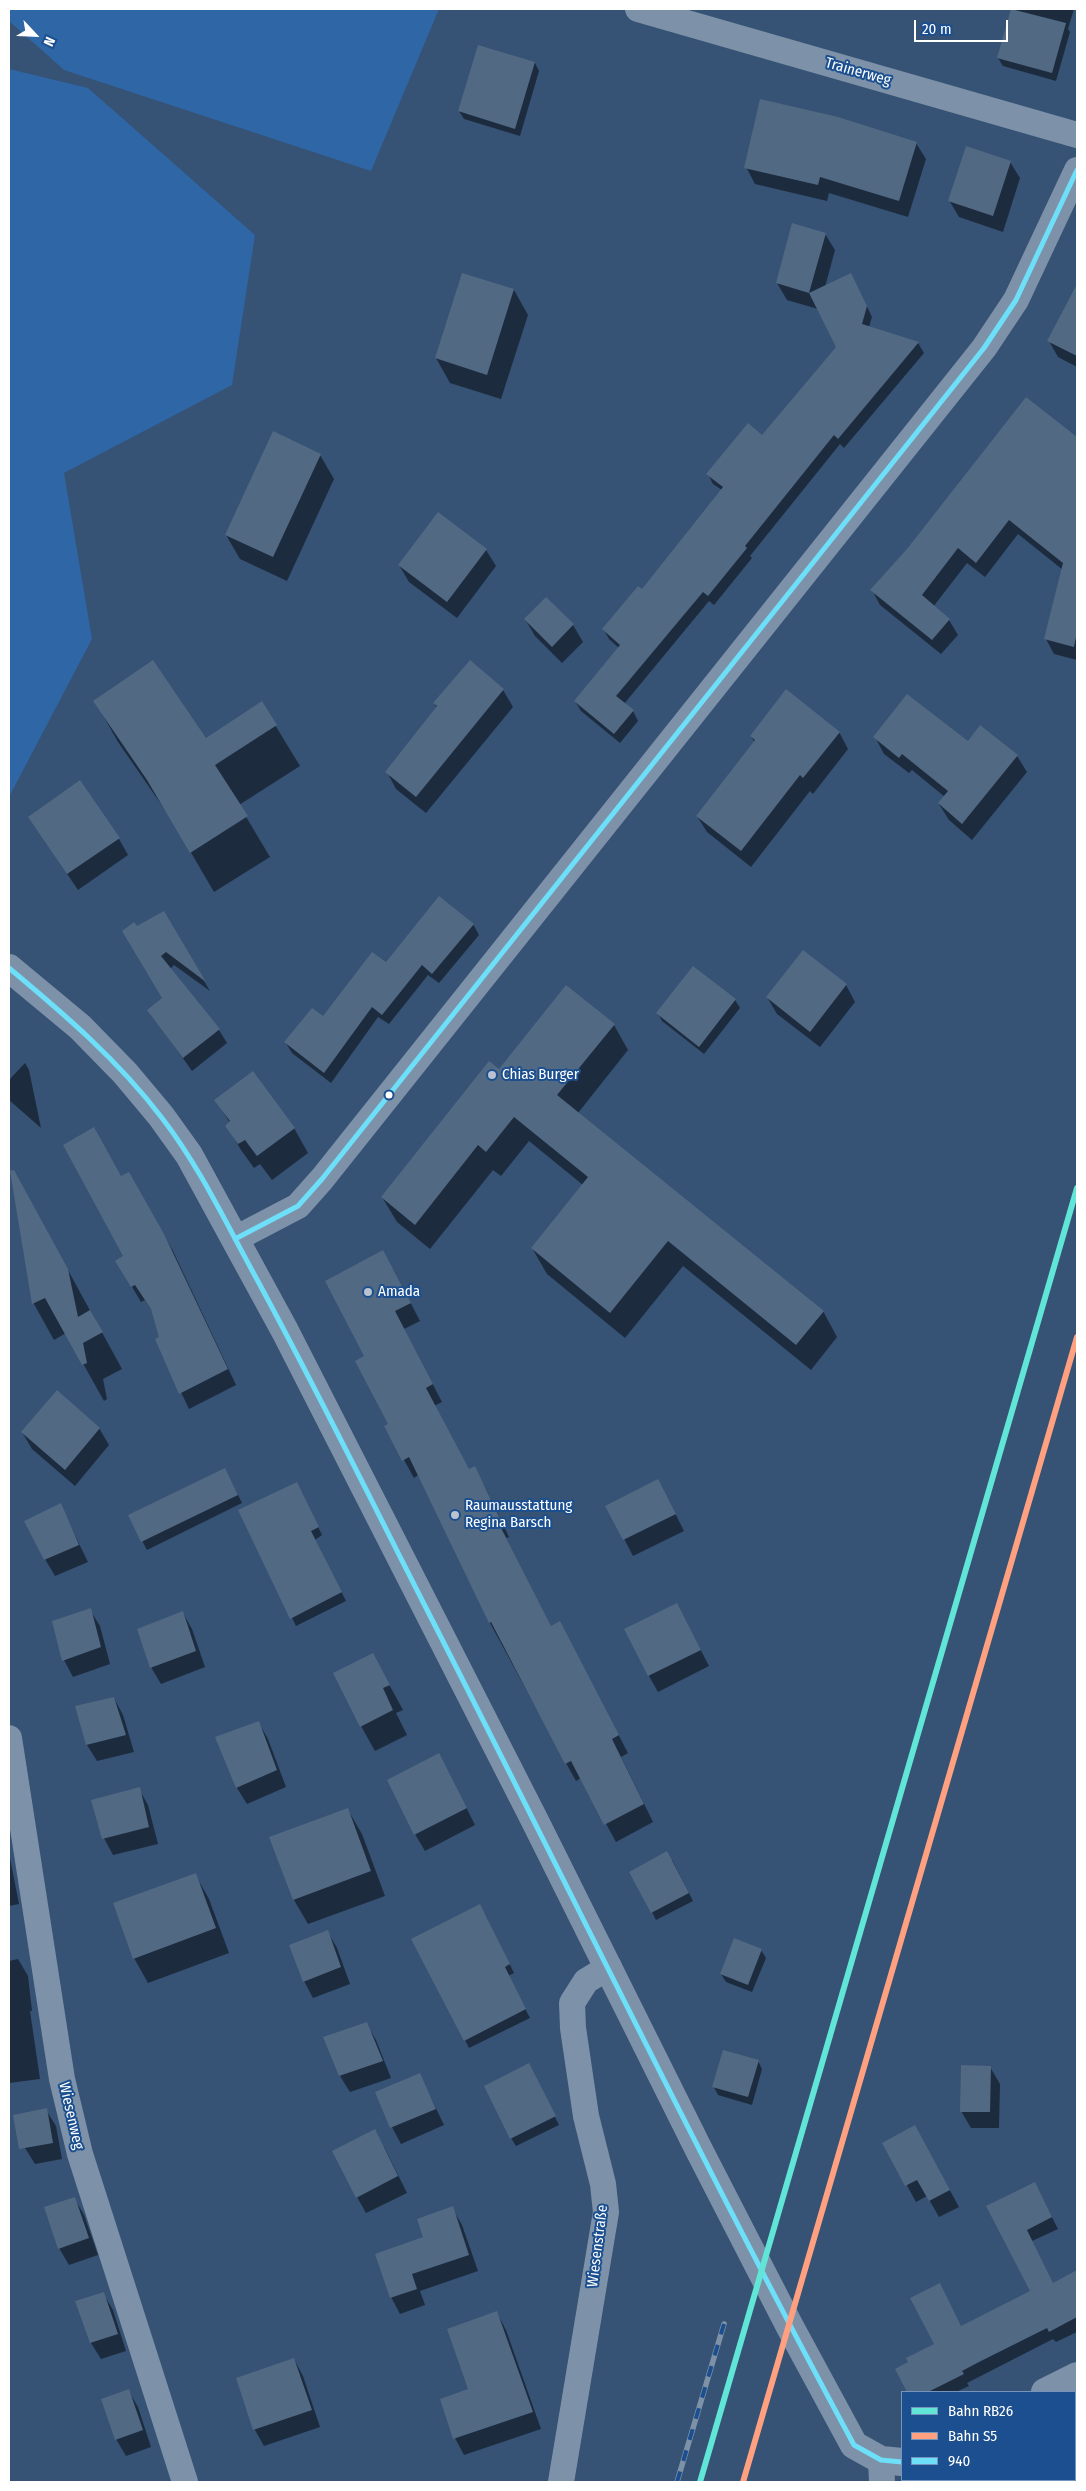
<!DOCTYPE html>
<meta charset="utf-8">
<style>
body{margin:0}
#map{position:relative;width:1086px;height:2491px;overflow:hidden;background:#365274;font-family:"Fira Sans Condensed",sans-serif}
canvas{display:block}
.frame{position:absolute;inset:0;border:10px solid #fff;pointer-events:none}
.legend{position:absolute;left:901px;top:2391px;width:175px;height:90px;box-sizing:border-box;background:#1b4f8f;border:1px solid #7695bc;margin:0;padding:6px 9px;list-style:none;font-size:15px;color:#fff}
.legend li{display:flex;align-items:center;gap:10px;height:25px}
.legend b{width:25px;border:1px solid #7695bc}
.north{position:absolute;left:10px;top:10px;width:50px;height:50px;-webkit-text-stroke:4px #1b4f8f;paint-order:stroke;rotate:115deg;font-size:14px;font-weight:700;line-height:20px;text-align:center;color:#fff}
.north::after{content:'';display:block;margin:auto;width:18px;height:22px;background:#fff;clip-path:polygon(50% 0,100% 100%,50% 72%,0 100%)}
.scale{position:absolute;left:914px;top:20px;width:94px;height:22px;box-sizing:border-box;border:2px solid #fff;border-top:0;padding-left:6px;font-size:15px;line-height:18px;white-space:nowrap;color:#fff;-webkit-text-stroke:4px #1b4f8f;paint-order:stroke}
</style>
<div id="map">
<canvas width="1086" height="2491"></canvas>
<div class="frame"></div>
<ul class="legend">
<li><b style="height:6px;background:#60e5d6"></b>Bahn RB26</li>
<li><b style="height:6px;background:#ffa080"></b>Bahn S5</li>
<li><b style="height:6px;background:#6ddff8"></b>940</li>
</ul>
<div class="north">N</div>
<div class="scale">20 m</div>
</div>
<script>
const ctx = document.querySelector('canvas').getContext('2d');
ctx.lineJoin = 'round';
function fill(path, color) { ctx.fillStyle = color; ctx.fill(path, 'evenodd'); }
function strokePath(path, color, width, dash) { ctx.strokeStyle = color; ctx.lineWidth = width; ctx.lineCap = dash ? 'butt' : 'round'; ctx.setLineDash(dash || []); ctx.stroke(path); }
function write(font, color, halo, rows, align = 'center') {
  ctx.font = font + ' "Fira Sans Condensed",sans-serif'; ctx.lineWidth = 4; ctx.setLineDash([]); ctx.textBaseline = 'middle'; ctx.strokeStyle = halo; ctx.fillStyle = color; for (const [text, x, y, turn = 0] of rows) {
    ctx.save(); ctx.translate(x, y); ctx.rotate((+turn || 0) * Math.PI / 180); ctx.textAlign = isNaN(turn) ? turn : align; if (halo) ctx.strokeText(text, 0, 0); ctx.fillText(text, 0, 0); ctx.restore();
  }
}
fill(new Path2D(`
 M9 9H439L371 171 64 70 9 21Z
 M9 69 88 88 255 235 232 385 64 473 92 639 9 797Z`), '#2f66a5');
fill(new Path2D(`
 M1012 9H1074L1068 29 1070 32 1056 81 1003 66 998 58Z
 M479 47 535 63 539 71 520 136 464 119 459 111Z
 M916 143 926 159 908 217 829 193 827 201 755 184 746 167Z
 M1010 162 1020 178 1003 232 959 217 949 200Z
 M825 234 835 250 825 287 856 284 872 317 869 327 918 343 924 353 844 448 840 444 750 556 752 558 714 605 709 601 624 704 633 711 638 721 620 743 581 711 575 701 619 648 609 639 604 630 642 591 722 490 713 484 708 474 762 437 837 347 818 309 787 300 777 283Z
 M1077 287V367L1058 357 1049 341Z
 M514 290 528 315 501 399 450 383 436 358Z
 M1071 434 1077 444V452L1066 468 1077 476V660L1054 654 1046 639 1063 570 1018 534 985 577 967 563 933 607 949 620 958 635 941 654 880 605 872 590Z
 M320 455 334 479 287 581 240 559 226 535Z
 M486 550 496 566 457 618 409 582 399 565Z
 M546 598 573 625 583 642 562 663 535 636 525 619Z
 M470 661 503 690 513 707 426 813 396 789 387 772 437 708 434 703Z
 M95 701 206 740 261 702 300 766 239 805 270 857 214 892 172 820 118 742Z
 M839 732 848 749 813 794 810 791 751 867 707 832 697 816 755 743 751 736Z
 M875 737 968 743 1017 756 1027 772 972 840 949 820 939 804 945 797 912 770 909 773 884 754Z
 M29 817 119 839 128 855 78 890Z
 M163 912 210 991 174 965 170 969 219 1030 227 1043 192 1071 149 1010 163 999 137 928Z
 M473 924 479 935 439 983 428 975 389 1024 378 1017 331 1083 292 1053 286 1043 323 1018 386 963Z
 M694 967 735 1000 740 1008 704 1054 662 1021 658 1013Z
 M846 985 855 1002 820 1047 777 1014 767 997Z
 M614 1025 628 1050 578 1113 823 1311 837 1337 811 1370 683 1266 625 1338 547 1274 532 1248 583 1185 529 1141 501 1176 493 1170 430 1249 397 1222 382 1197 499 1071Z
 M25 1063 29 1070 41 1128 9 1100V1080Z
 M216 1100 294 1128 308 1153 272 1180 260 1164 254 1168 241 1150 227 1126 230 1123Z
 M11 1172 34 1208 122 1369 103 1379 107 1399 104 1401 66 1333 54 1340 34 1304Z
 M129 1174 173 1251 236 1385 189 1409 156 1340 161 1338 153 1312 145 1300 141 1302 117 1261 124 1256 121 1178Z
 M393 1269 420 1321 404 1329 442 1402 434 1406 469 1470 474 1468 484 1485 509 1537 506 1538 551 1627 569 1641 628 1753 621 1757 653 1822 616 1842 581 1778 576 1781 566 1763 490 1623 418 1475 414 1478 386 1427 390 1425 366 1357Z
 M99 1428 109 1445 75 1486 32 1449 22 1432Z
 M229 1477 242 1503 147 1550 129 1516Z
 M301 1491 322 1535 315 1540 346 1601 296 1626 240 1511Z
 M667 1497 684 1531 633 1556 607 1506Z
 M60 1505 88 1562 55 1576 45 1559Z
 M677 1604 709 1666 658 1692 649 1676Z
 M90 1610 100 1626 110 1664 73 1677 64 1660Z
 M183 1613 192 1629 205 1667 161 1684 151 1667Z
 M373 1655 403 1710 396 1713 407 1735 375 1751 361 1726Z
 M114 1698 123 1715 134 1752 97 1761 87 1745 77 1707Z
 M259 1723 268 1739 286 1787 247 1804 237 1788 217 1737Z
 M448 1771 475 1825 425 1851 415 1834Z
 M139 1789 148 1805 158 1844 113 1855 104 1838Z
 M348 1810 362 1834 385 1896 308 1924 294 1900 271 1838Z
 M9 1853 19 1904 9 1906Z
 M672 1860 693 1901 656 1920 652 1912Z
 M195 1874 209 1899 229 1953 148 1983 134 1958Z
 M485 1914 514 1973 508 1976 530 2018 469 2048 465 2040Z
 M327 1931 337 1948 350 1984 313 1998 304 1981Z
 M761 1950 766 1958 752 1992 726 1982 721 1974Z
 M18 1959 28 1976 32 2011H30L40 2079 9 2083V1961Z
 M366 2023 376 2040 391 2078 350 2092 340 2076 325 2038Z
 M758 2061 762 2069 752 2105 718 2095 714 2087Z
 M990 2067 1000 2084 999 2128H971L961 2111Z
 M533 2073 559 2125 516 2146 511 2138Z
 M420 2075 444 2125 401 2144 392 2127Z
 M46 2110 56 2126 62 2159 35 2164 25 2148Z
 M884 2143H924L959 2207 939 2217 927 2196 916 2202Z
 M384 2147 407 2193 366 2213 357 2197Z
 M1040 2194 1058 2229 1032 2241 1053 2284 1077 2272V2332L1056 2342 1053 2339 967 2383 969 2386 956 2392H908L897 2370 961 2327 1032 2292 988 2206Z
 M74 2198 84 2215 98 2255 69 2265 59 2248Z
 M452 2208 462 2225 478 2271 420 2291 425 2305 400 2314 391 2297 425 2238Z
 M103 2293 113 2310 126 2351 101 2359 91 2343 77 2302Z
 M497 2313 506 2330 541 2429 464 2455 455 2438Z
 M294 2359 303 2376 320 2427 264 2446 255 2430 237 2379Z
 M128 2390 138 2407 151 2447 126 2456 116 2439Z`), '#0007');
fill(new Path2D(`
 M1011 9 1066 23 1052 73 997 58Z
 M478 45 535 62 515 129 458 111Z
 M760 99 838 117 917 142 899 201 820 177 818 185 744 168Z
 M966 146 1011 161 993 216 948 201Z
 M792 223 826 233 809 293 776 283Z
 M462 273 514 289 487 375 435 358Z
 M851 273 867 306 862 324 919 342 838 439 834 435 745 546 747 548 708 596 703 592 616 696 634 710 614 734 574 701 620 645 602 629 638 586 642 589 723 487 706 474 748 423 762 435 836 347 809 293Z
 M1077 284V356L1047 341Z
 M1026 397 1077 437V632L1074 647 1044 639 1063 563 1009 520 976 563 958 548 922 595 950 619 932 640 870 590 907 549Z
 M273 431 321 454 273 557 225 535Z
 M438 512 487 549 447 602 398 565Z
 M546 597 574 624 552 647 524 619Z
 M153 660 206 738 262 701 277 725 215 765 248 816 190 853 147 780 93 701Z
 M470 660 504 689 416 797 385 772 437 706 433 703Z
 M786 689 840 732 803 778 800 775 741 851 696 816 755 740 750 736Z
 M907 694 968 741 980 725 1018 755 962 824 938 803 948 791 902 754 899 758 873 737Z
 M80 780 120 838 67 874 28 817Z
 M439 896 474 924 432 974 422 965 382 1015 372 1007 324 1073 284 1042 312 1008 323 1016 372 952 386 962Z
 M164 911 206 982 166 952 161 956 220 1029 183 1058 147 1010 162 998 122 931 134 922 137 926Z
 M803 950 847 984 810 1032 766 997Z
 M693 966 736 999 699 1047 656 1013Z
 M566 985 615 1024 557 1095 824 1311 796 1345 668 1241 610 1313 531 1248 588 1177 514 1117 486 1152 478 1145 415 1225 381 1197 489 1061 499 1069Z
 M253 1071 295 1128 257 1156 245 1140 238 1144 225 1126 230 1121 214 1100Z
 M94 1127 121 1176 129 1172 164 1234 228 1369 179 1394 155 1339 159 1337 151 1309 135 1285 131 1287 115 1261 123 1256 63 1145Z
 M14 1170 68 1269 78 1317 90 1310 103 1332 83 1343 87 1363 82 1365 45 1298 32 1304 10 1171Z
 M383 1250 411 1303 395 1311 433 1384 426 1388 469 1469 475 1466 500 1519 497 1520 551 1626 560 1621 619 1735 612 1739 644 1804 604 1825 571 1761 565 1764 491 1622 489 1623 409 1457 402 1461 384 1426 388 1424 355 1361 364 1356 325 1281Z
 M57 1390 100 1428 65 1470 21 1432Z
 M225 1468 238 1495 141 1542 128 1515Z
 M658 1479 676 1514 623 1540 605 1506Z
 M297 1482 319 1527 311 1531 342 1592 290 1619 238 1510Z
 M61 1503 79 1545 44 1560 24 1521Z
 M677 1603 701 1650 648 1676 624 1629Z
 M91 1608 101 1647 62 1661 52 1621Z
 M183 1611 196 1651 150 1668 137 1629Z
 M373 1653 390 1685 383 1688 393 1710 360 1727 333 1673Z
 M114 1697 126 1735 86 1745 75 1706Z
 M259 1721 277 1770 236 1788 215 1737Z
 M439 1753 467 1808 414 1835 387 1780Z
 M140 1787 149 1827 102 1839 91 1800Z
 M348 1808 371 1871 293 1900 269 1837Z
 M667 1851 689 1893 651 1913 629 1872Z
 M196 1873 216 1928 133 1959 113 1903Z
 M480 1904 510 1964 505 1967 526 2009 464 2041 411 1939Z
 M328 1930 341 1967 303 1982 289 1945Z
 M734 1938 762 1949 748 1985 720 1974Z
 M367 2022 383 2061 339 2076 323 2037Z
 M723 2050 759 2060 748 2097 712 2087Z
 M529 2063 556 2116 510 2139 484 2086Z
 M961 2065 991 2066 990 2112H960Z
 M420 2073 436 2109 390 2128 375 2092Z
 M47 2108 53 2143 19 2149 13 2115Z
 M915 2125 950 2190 929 2201 917 2180 905 2186 882 2143Z
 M375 2129 398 2176 356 2198 332 2151Z
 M1035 2182 1052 2217 1027 2230 1053 2283 1077 2270V2317L1049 2332 1047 2328 979 2362 962 2371 964 2374 928 2392H907L895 2369 908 2362 906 2358 934 2344 910 2298 940 2283 961 2326 1030 2291 986 2206Z
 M75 2197 89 2238 58 2249 44 2207Z
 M453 2206 469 2255 412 2274 417 2289 390 2298 375 2254 423 2237 417 2219Z
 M104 2292 118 2334 90 2343 75 2301Z
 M497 2311 533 2412 453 2439 440 2399 468 2389 447 2329Z
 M294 2358 312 2410 253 2430 236 2378Z
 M129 2389 143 2430 115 2440 101 2399Z`), '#526984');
strokePath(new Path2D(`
 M638 9 1077 135
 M235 1239 298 1206 322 1179 984 348 1016 300 1077 170
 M9 1738 62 2079 80 2154 185 2482
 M881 2460 882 2482
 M561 2482 606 2212 603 2184 586 2116 573 2028 572 2003 586 1981 609 1967`), '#7d92a8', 26);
strokePath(new Path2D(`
 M9 968 80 1027 125 1073 161 1116 189 1155 285 1331 534 1819 699 2150 789 2325 854 2445 881 2460 902 2462
 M1045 2392 1077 2376`), '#7d92a8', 28);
const rail = new Path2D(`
 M677 2482 724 2324`);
strokePath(rail, '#7e92a7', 5.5);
strokePath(rail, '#1b4f8f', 4, [11]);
strokePath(new Path2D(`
 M9 968C64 1014 118 1060 162 1118 199 1166 225 1221 254 1274 313 1382 367 1492 423 1602 567 1883 704 2168 854 2445L881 2460 902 2462
 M235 1239 298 1206 322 1179 984 348 1016 300 1077 170`), '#6ddff8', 5);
strokePath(new Path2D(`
 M700 2482 1077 1188`), '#60e5d6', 6);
strokePath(new Path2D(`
 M743 2482 1077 1337`), '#ffa080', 6);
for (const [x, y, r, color] of [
 [492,1075,5,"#b9c2ce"],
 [389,1095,4.5,"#fff"],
 [368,1292,5,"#b9c2ce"],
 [455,1515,5,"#b9c2ce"]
]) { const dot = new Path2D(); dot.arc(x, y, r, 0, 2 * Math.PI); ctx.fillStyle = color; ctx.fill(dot); strokePath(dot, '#1b4f8f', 2); }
write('15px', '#fff', '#1b4f8f', [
 ["Trainerweg",858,72,16],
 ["Wiesenweg",71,2116,77],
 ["Wiesenstraße",598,2246,-83]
]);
write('15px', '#fff', '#1b4f8f', [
 ["Chias Burger",502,1075],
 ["Amada",378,1292],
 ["Raumausstattung",465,1506],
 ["Regina Barsch",465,1523]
], 'left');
</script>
